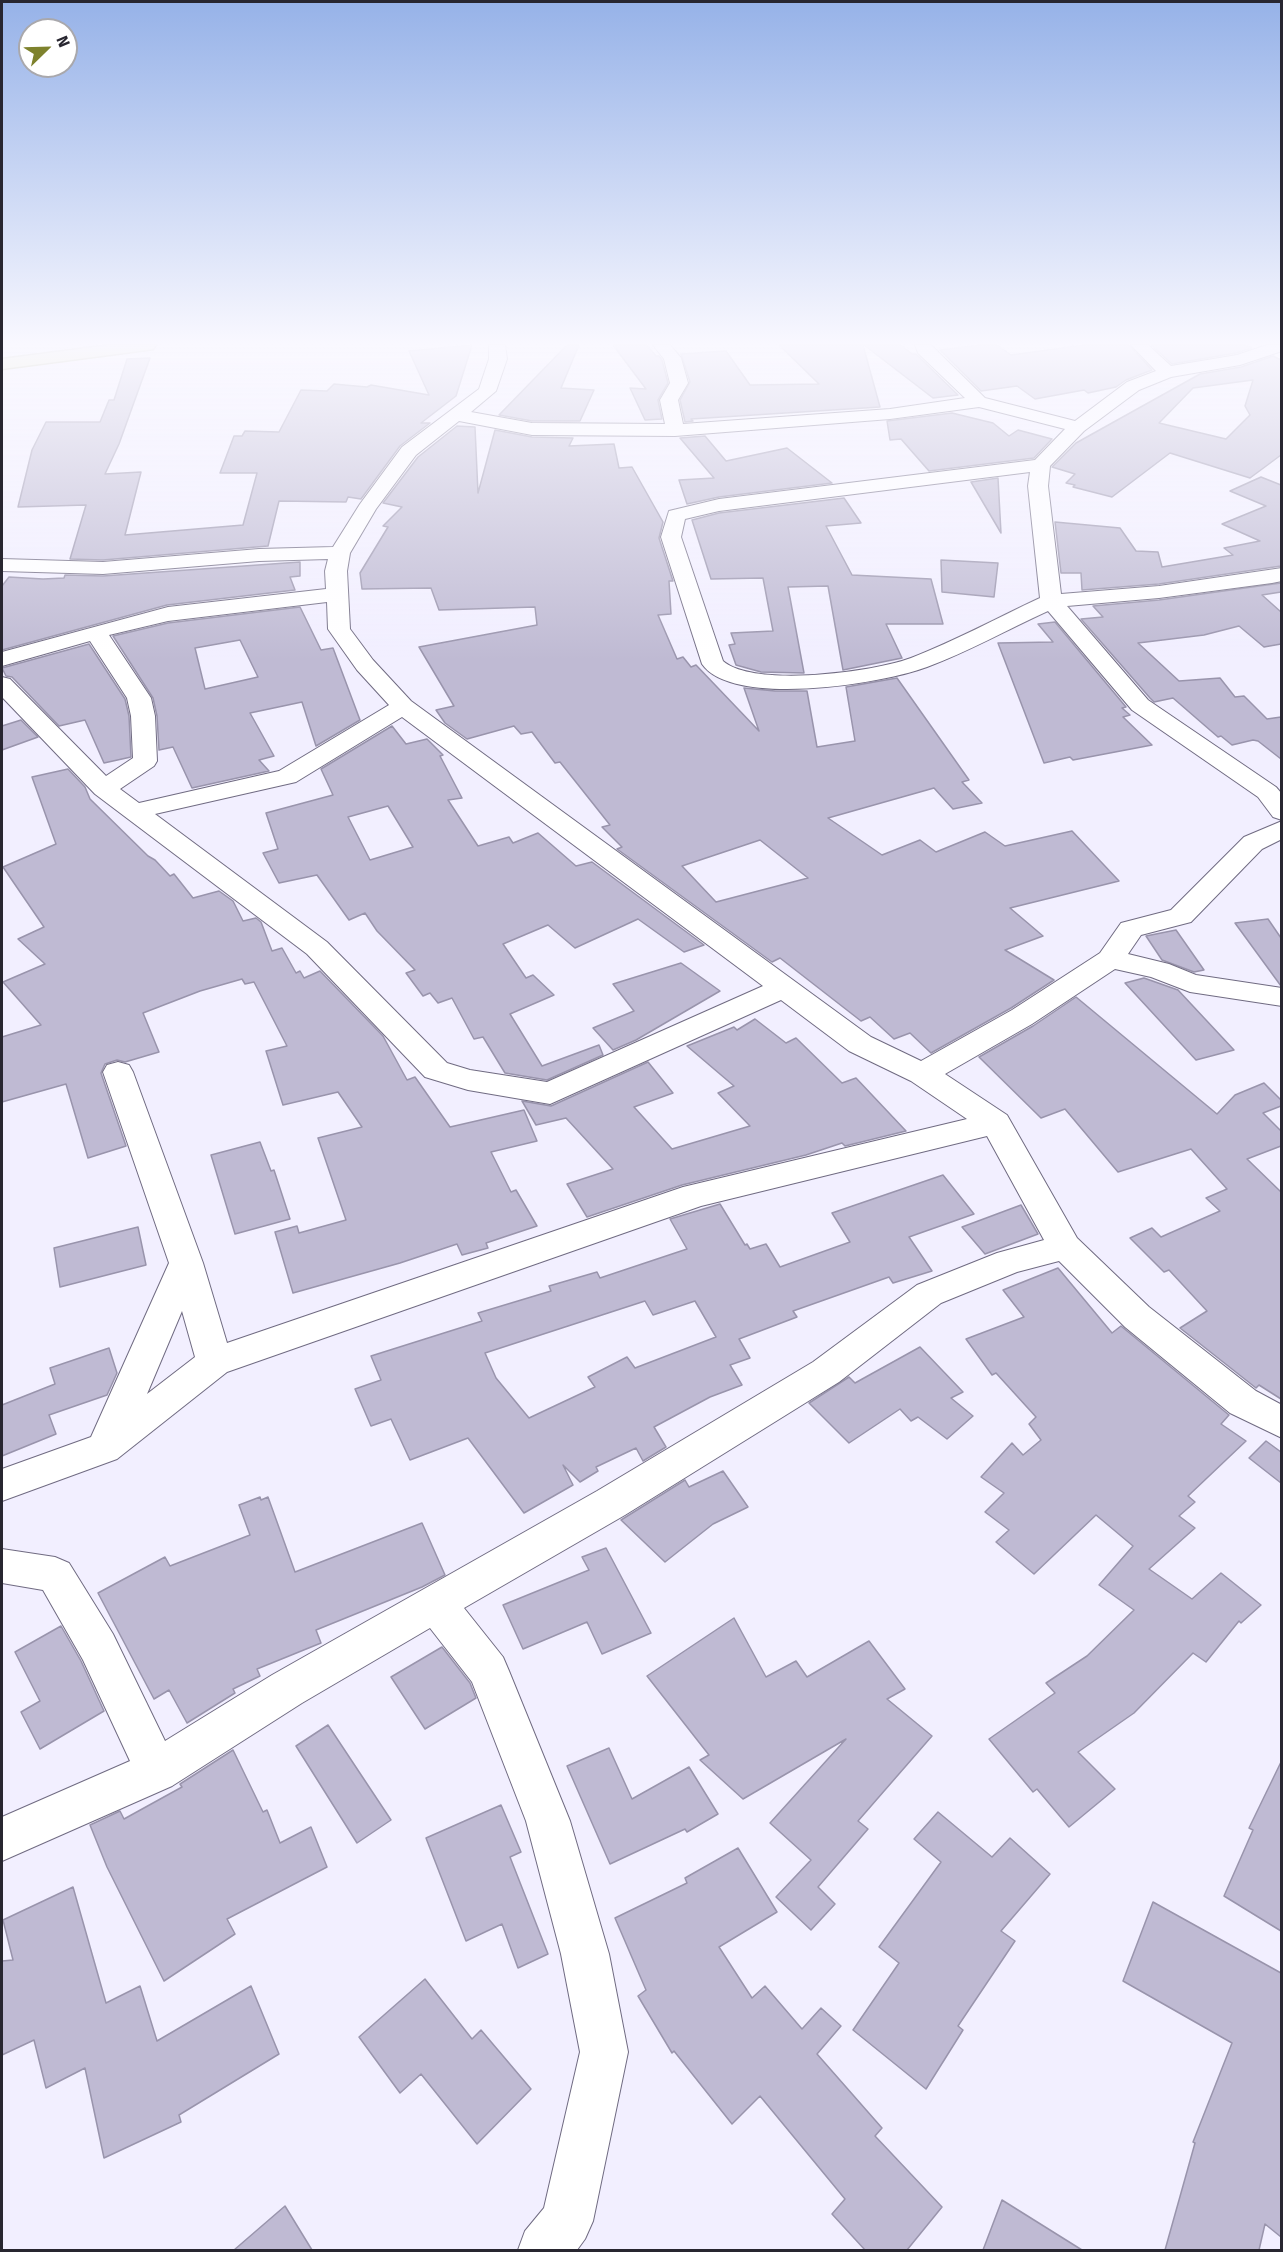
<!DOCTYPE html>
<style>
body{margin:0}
#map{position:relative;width:1283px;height:2252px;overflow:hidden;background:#f2efff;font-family:"Fira Sans",sans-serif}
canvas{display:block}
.frame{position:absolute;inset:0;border:3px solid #282630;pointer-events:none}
.north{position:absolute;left:18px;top:18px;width:60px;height:60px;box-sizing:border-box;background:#fff;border:2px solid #a9a8ac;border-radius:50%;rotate:67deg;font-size:16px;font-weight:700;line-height:24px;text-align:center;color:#282630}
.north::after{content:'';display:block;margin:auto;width:21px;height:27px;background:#7e822d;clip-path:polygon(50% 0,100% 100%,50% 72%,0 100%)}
</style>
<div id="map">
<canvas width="1283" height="2252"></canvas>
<div class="frame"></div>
<div class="north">N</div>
</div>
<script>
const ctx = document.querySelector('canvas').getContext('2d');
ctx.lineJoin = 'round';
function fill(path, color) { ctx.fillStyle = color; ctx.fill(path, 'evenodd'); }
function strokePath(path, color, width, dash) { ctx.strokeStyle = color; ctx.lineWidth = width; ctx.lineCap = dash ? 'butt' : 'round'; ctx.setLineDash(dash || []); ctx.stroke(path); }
const building = new Path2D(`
 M472 345 456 396 421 423H430L400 446 361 499 348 497 346 502 279 501 268 546 103 560 70 559 86 505 18 507 32 450 46 422H100L109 400H114L127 359 150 358 119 444 105 474 141 472 125 535 243 525 257 473H220L234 436H242L245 431 279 432 301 390 327 391 334 384 367 387 371 385 429 395 409 351Z
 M567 345H579L561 388 594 390 580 421H532L499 415Z
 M613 345H647L656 356H659L662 360 668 383 658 400 662 419 645 420 630 388 646 389Z
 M779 345H863L880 407 691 419 693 421 685 422 680 400 690 382 681 354 726 351 750 385 819 384Z
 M864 345H901L912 354H916L958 395 933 398Z
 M979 345H997L1011 355 1084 345H1129L1152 370 1126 380 1116 387 1088 393 1084 390 1035 399 1017 386 981 391 940 350Z
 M1151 345H1245L1252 348 1236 353 1172 364Z
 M1273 356 1281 360V455L1250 478 1170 453 1112 497 1073 487 1075 485 1066 483 1075 474 1052 467 1076 443 1200 374 1241 367ZM1253 380 1245 406 1250 415 1226 439 1159 423 1193 388Z
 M952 413 993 423 1009 436 1018 430 1052 439 1034 458 929 471 901 439 890 440 887 421Z
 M457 426 475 427 478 493 495 430 532 437 573 438 569 446 614 444 619 468 632 467 663 522 659 538 673 581H669L671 614 658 615 677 659 683 657 691 667 696 665 759 731 744 688 775 691H807L817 747 855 741 846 687 897 678 969 780 962 782 982 803 953 809 934 788 828 818 882 855 920 840 936 852 985 832 1005 846 1072 831 1119 881 1010 908 1043 936 1005 950 1054 980 1011 1008 931 1053 910 1033 894 1039 870 1017 861 1021 780 958 772 962 617 849 622 847 602 827 610 825 560 762 555 763 532 732 521 734 514 726 467 739 445 723 436 710 454 706 419 647 537 625 535 607 439 610 431 588 362 589 360 573 388 527 383 526 402 507 383 503 418 457ZM760 840 808 878 716 902 682 866Z
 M705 436 726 461 787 448 832 483 719 497 687 504 679 480 714 478 680 438Z
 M1261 477 1281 485V566L1159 584 1082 590 1081 573H1061L1055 522 1120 528 1136 551 1158 552 1162 567 1233 555 1224 548 1260 541 1222 524 1266 506 1230 491Z
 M998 478 1001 533 971 482Z
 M844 498 861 523 826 526 852 575 931 579 943 624H886L902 658 843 670 828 586 788 587 804 673 761 672 736 665 729 645 735 644 731 633 773 631 763 578 711 579 692 520 719 513Z
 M941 560 998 563 994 597 942 592Z
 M300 562V576L290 577 295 590 167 605 2 650V586L9 577 43 579 64 578 65 575 103 576Z
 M1281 583V592L1262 595 1281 612V644L1264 647 1239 626 1204 635 1138 643 1179 681 1220 678 1235 697 1244 696 1267 719 1281 717V759L1258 741 1253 740 1232 745 1221 736 1218 737 1173 698 1154 702 1150 698 1081 619 1103 617 1093 606 1159 600Z
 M300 607 321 650 333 648 360 720 316 746 302 702 250 713 274 756 259 760 269 771 192 788 173 747 159 750 157 716 153 698 113 636 168 623ZM240 640 258 677 205 689 195 648Z
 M1055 622 1126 707 1122 708 1130 715 1123 717 1152 745 1073 760 1070 757 1044 763 998 643 1053 642 1038 624Z
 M89 644 125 699 129 716 131 757 104 763 85 720 59 726 12 677 6 676 2 668Z
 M21 720 38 737 2 750V726Z
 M392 726 406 744 427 739 443 755 440 756 462 798 448 800 478 846 509 837 513 843 538 833 576 866 592 862 704 945 684 952 638 919 575 948 548 925 503 944 526 978 533 975 554 995 510 1014 542 1066 599 1045 603 1055 547 1080 505 1073 483 1037 474 1039 452 998 438 1003 430 993 423 996 406 973 415 970 377 931 365 913 349 920 317 875 279 883 263 853 278 849 266 813 333 795 321 769ZM388 806 413 847 370 860 348 817Z
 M68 769 85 787 90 799 148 856 155 860 170 876 174 874 193 898 219 891 233 901 243 921 256 918 261 922 272 951 282 948 296 973 300 971 304 978 320 971 383 1036 407 1080 415 1077 450 1127 524 1110 537 1141 491 1152 511 1192 516 1190 537 1226 486 1243 488 1248 462 1255 457 1244 400 1263 293 1293 275 1232 297 1226 299 1233 346 1220 318 1138 362 1127 338 1092 283 1105 266 1051 287 1046 254 982 245 984 242 979 200 991 143 1013 159 1052 125 1062 117 1060 105 1064 101 1073 126 1146 88 1158 66 1084 2 1102V1037L41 1025 3 982 45 964 18 939 44 927 3 867 56 844 32 777Z
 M1268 919 1281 938V986L1235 923Z
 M1176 930 1204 970 1194 972 1162 960 1146 936Z
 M681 963 720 991 636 1040 613 1050 593 1028 634 1011 613 984Z
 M1144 978 1178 990 1234 1050 1196 1060 1125 983Z
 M1076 997 1217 1114 1235 1095 1264 1083 1281 1100V1106L1263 1113 1281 1131V1146L1247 1159 1281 1192V1399L1259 1385 1256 1388 1180 1328 1207 1311 1169 1270 1164 1272 1130 1238 1152 1228 1161 1237 1220 1211 1206 1198 1227 1189 1191 1149 1118 1172 1065 1109 1041 1118 979 1057 1033 1026Z
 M755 1019 786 1043 796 1038 842 1083 856 1078 906 1131 845 1146 842 1143 806 1155 682 1185 587 1217 567 1184 613 1169 566 1118 536 1125 522 1101 551 1106 648 1062 673 1093 634 1107 672 1149 750 1126 718 1093 734 1086 687 1046 734 1027 737 1030Z
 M260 1142 271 1171 274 1170 290 1219 235 1234 211 1155Z
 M943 1175 974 1214 909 1237 932 1271 893 1283 889 1277 793 1311 797 1317 739 1339 750 1358 730 1365 742 1385 710 1397 654 1427 666 1447 643 1461 636 1448 596 1467 598 1471 580 1482 563 1465 573 1485 524 1513 468 1438 410 1460 391 1419 371 1426 355 1389 381 1380 371 1356 482 1321 478 1313 551 1291 549 1286 597 1272 600 1278 687 1249 670 1219 720 1204 745 1245 747 1244 750 1249 766 1244 780 1267 850 1242 832 1213ZM645 1301 653 1315 695 1301 716 1337 635 1368 627 1357 588 1377 595 1387 529 1418 496 1378 485 1353Z
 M1021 1205 1038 1234 985 1254 962 1227Z
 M138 1227 146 1265 60 1287 54 1248Z
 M1058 1268 1112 1333 1121 1326 1229 1415 1221 1424 1246 1441 1188 1496 1195 1502 1179 1516 1195 1528 1149 1569 1192 1599 1221 1573 1261 1605 1241 1623 1239 1621 1206 1662 1193 1653 1134 1713 1078 1752 1115 1789 1069 1827 1037 1789 1033 1792 989 1739 1055 1693 1046 1683 1087 1656 1134 1610 1099 1585 1133 1546 1096 1515 1034 1574 996 1542 1009 1530 985 1512 1004 1493 981 1477 1012 1443 1023 1455 1041 1440 1029 1424 1036 1417 996 1373 992 1375 966 1339 1024 1317 1003 1290Z
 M920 1347 963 1392 951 1398 973 1416 947 1439 918 1417 911 1421 900 1409 849 1443 809 1403 849 1377 855 1383Z
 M109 1348 117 1373 107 1395 49 1415 56 1434 2 1456V1405L55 1384 50 1368Z
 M1266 1441 1281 1452V1483L1249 1458Z
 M723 1471 748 1507 713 1524 665 1562 621 1520 685 1480 689 1487Z
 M260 1497 261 1500 268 1497 295 1572 422 1523 445 1575 422 1587 316 1630 321 1643 257 1669 260 1676 233 1689 235 1693 187 1723 169 1690 154 1699 98 1593 165 1557 170 1566 250 1535 239 1505Z
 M606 1548 651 1633 602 1654 587 1622 523 1649 503 1605 589 1570 582 1557Z
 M734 1618 766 1677 796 1661 807 1677 869 1641 905 1689 887 1699 932 1736 858 1821 868 1829 818 1887 835 1904 811 1930 776 1897 811 1860 770 1823 846 1739 743 1799 700 1760 709 1755 647 1676Z
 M61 1626 81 1661 104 1711 40 1749 21 1712 40 1701 15 1652Z
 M442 1647 470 1683 476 1698 425 1729 391 1677Z
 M328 1725 391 1820 357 1843 296 1746Z
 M609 1748 632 1799 689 1767 718 1814 687 1832 685 1829 610 1864 567 1766Z
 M233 1750 263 1812 267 1810 280 1843 311 1827 327 1867 227 1919 235 1934 164 1981 107 1867 90 1825 120 1811 124 1819 182 1787 180 1784Z
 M1281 1762V1931L1224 1896 1253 1830 1249 1828Z
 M501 1805 521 1852 510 1857 548 1954 518 1968 502 1924 466 1941 426 1838Z
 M938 1812 992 1857 1010 1838 1050 1874 1001 1931 1015 1941 958 2026 963 2030 926 2089 853 2030 899 1963 879 1947 941 1862 914 1839Z
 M738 1848 777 1912 719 1947 752 1998 765 1986 802 2029 821 2008 841 2026 817 2054 882 2128 875 2136 942 2207 907 2250H865L832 2214 845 2199 760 2096 732 2124 674 2051 672 2053 638 1996 646 1990 615 1918 687 1883 685 1878Z
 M73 1887 106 2003 140 1986 157 2041 251 1986 279 2054 179 2115 181 2122 104 2158 85 2068 46 2088 34 2040 2 2055V1961L13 1960 3 1920Z
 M1153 1902 1281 1973V2237L1265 2224 1259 2250H1165L1195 2143 1193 2142 1232 2043 1123 1981Z
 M425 1979 472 2039 481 2030 531 2089 477 2144 421 2074 400 2093 359 2037Z
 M1002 2200 1082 2250H983Z
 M285 2206 312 2250H234Z`);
fill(building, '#bfbad3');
strokePath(building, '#9994ac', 1.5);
const minor = new Path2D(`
 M489 345H505L507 359 496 391 471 412 532 423 665 424 660 400 670 383 664 359 653 345H670L681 358 688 383 678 400 683 424 890 409 965 398 918 353 915 345H931L985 398 1075 421 1127 382 1156 371 1131 345H1148L1171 366 1237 355 1267 345H1282V351L1240 365 1171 377 1139 390 1084 431 1050 466 1048 486 1061 594 1159 586 1282 568V581L1272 583 1159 598 1067 606 1148 700 1276 787 1282 794V820L1273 817 1258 797 1132 710 1048 611C1008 629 968 652 927 667 882 684 732 708 702 664L661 537 669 511 719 499 1035 460 1065 429 979 407 890 419 675 436 532 435 459 421 416 455 376 509 350 553 347 571 350 629 373 660 411 701 871 1037 921 1061 1012 1010 1100 953 1121 923 1171 910 1244 837 1282 821V839L1262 849 1191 922 1141 935 1128 954 1169 964 1196 975 1282 988V1006L1190 992 1151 977 1115 969 1032 1024 945 1074 1007 1115 1077 1238 1149 1307 1256 1391 1282 1405V1438L1230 1413 1125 1327 1059 1261 1017 1272 941 1303 839 1382 625 1515 464 1608 503 1657 509 1671 570 1821 609 1954 628 2052 593 2221 585 2239 577 2250H518L525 2231 544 2208 580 2052 561 1954 526 1821 472 1682 430 1628 302 1703 172 1786 2 1861V1817L130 1761 83 1660 43 1590 2 1583V1549L55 1557 69 1563 113 1634 165 1741 272 1675 597 1491 813 1362 917 1285 997 1253 1044 1240 987 1136 701 1206 227 1372 117 1459 2 1501V1469L91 1437 169 1263 103 1072 107 1065 118 1062 129 1065 133 1072 203 1263 227 1343 683 1187 967 1119 911 1081 849 1051 781 1000 550 1104 468 1090 425 1077 307 954 95 794 2 697V677L10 679 106 776 133 758 131 716 127 698 90 641 2 666V652L168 607 326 589 325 571 328 559 259 561 103 574 2 571V559L103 562 259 549 333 547 360 504 402 447 479 389 489 359ZM1030 472 1028 486 1040 598C997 618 955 641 911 658 874 672 754 688 723 661L681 537 685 519 719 511ZM327 602 328 629 357 670 389 705 279 771 139 803 120 789 154 766 157 761 155 716 151 698 109 635 168 621ZM402 717 763 986 547 1082 470 1070 447 1063 327 942 155 814 296 782ZM182 1311 195 1357 147 1394Z`);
const primary = new Path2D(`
 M110 345H156L153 349 147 350 2 369V359Z`);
strokePath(minor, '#706b82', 2);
strokePath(primary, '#9b9f58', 3);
fill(minor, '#fff');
fill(primary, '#e8eca7');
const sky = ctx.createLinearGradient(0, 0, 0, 660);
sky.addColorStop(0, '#96b2e8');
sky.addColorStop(0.52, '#f9f8ff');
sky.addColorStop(1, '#f9f8ff00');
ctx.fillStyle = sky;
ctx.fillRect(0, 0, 1283, 660);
</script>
